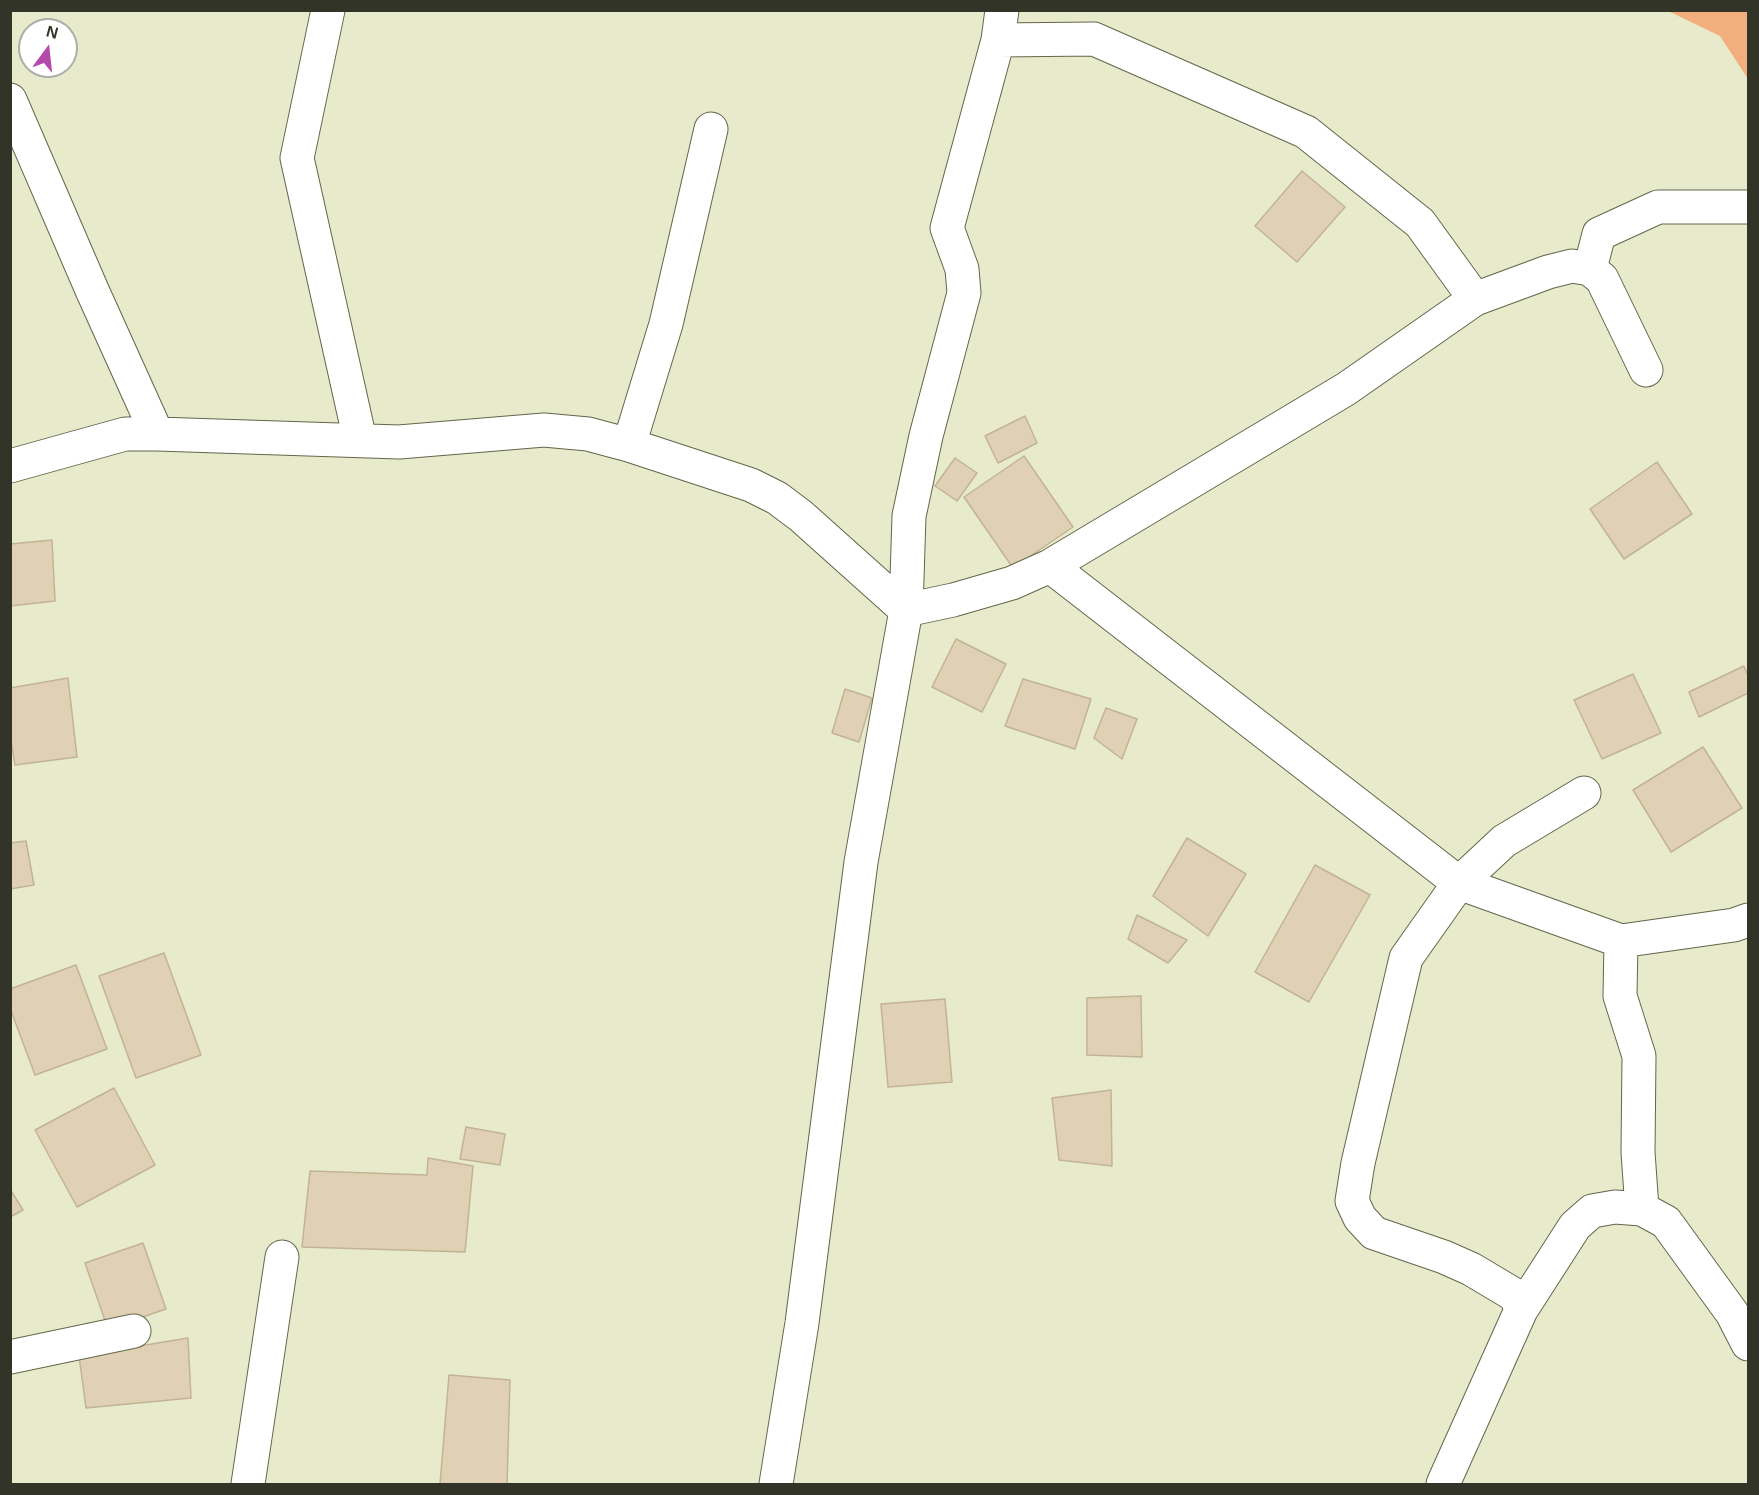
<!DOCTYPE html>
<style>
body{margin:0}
#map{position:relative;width:1759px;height:1495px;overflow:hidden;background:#e7ebcb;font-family:Helvetica,sans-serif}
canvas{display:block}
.frame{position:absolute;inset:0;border:12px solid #323427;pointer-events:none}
.north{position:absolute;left:18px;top:18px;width:60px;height:60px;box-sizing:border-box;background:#fff;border:2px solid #adaea9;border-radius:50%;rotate:15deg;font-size:16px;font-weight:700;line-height:24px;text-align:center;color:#323427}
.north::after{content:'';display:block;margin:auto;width:21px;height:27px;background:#b34aab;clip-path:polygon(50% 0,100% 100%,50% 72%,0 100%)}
</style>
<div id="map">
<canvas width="1759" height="1495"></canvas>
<div class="frame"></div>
<div class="north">N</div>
</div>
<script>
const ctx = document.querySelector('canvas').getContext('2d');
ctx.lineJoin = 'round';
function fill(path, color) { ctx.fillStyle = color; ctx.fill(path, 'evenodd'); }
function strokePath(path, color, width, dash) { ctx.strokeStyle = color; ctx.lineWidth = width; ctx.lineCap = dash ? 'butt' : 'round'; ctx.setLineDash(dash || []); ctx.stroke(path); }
fill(new Path2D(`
 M1668 11H1748V79L1720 36Z`), '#f2ae7d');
const building = new Path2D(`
 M1302 171 1345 207 1297 262 1255 226Z
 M1025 416 1037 443 998 463 985 436Z
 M1024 456 1073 527 1013 568 964 497Z
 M955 458 977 473 957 501 935 486Z
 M1657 462 1692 514 1624 559 1590 509Z
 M52 540 55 601 10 606V544Z
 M956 639 1006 664 982 712 932 687Z
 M1744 666 1748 676V693L1699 717 1689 692Z
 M1633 674 1661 733 1602 759 1574 700Z
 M68 678 77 757 15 765 10 735V688Z
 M1023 679 1091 699 1075 749 1005 726Z
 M845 689 872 698 859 742 832 733Z
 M1106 708 1137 719 1122 759 1094 738Z
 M1703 747 1742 808 1671 852 1633 790Z
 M1187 838 1246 874 1208 936 1153 896Z
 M26 841 34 885 10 889V843Z
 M1315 865 1370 895 1309 1002 1255 972Z
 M1137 915 1187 940 1168 963 1128 939Z
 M164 953 201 1055 136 1078 99 976Z
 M76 965 107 1049 35 1075 10 1008V989Z
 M1141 996 1142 1057 1087 1055V998Z
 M945 999 952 1082 888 1087 881 1004Z
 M114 1088 155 1165 77 1207 35 1130Z
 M1111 1090 1112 1166 1059 1160 1052 1098Z
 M466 1127 505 1134 500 1165 460 1159Z
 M428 1158 473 1166 465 1252 302 1247 310 1171 427 1175Z
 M10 1189 23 1210 10 1217Z
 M143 1243 166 1309 108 1329 85 1263Z
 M188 1338 191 1398 86 1408 79 1356Z
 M449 1375 510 1380 507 1484H440Z`);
fill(building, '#e0d1b4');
strokePath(building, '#c2b396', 1.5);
const minor = new Path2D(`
 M328 10 297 158 360 440
 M998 40 1002 10
 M10 100 92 290 157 434
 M1590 269 1599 234 1658 207H1748
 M629 445 666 324 711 129
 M10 466 125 434H157L399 442 544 430 588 434 629 445 751 485 777 498 801 516 906 610
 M1050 566 1459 883 1621 941 1734 925 1748 920
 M906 610 953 600 1012 583 1050 566 1346 389 1475 299 1548 272 1572 266 1590 269 1602 279 1646 370
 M1621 941 1620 996 1639 1056 1638 1152 1642 1209
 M1521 1310 1519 1302 1513 1294 1471 1269 1444 1257 1374 1233 1360 1218 1352 1201 1358 1163 1406 958 1459 883 1504 841 1584 793
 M10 1357 134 1331
 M248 1484 282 1257
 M776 1484 802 1323 861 862 906 610 909 516 926 436 964 293 962 269 947 228 998 40 1094 39 1306 132 1420 223 1475 299
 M1443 1484 1521 1310 1575 1226 1592 1211 1615 1207 1642 1209 1666 1222 1732 1313 1748 1344`);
strokePath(minor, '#63664a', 35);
strokePath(minor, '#fff', 33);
</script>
